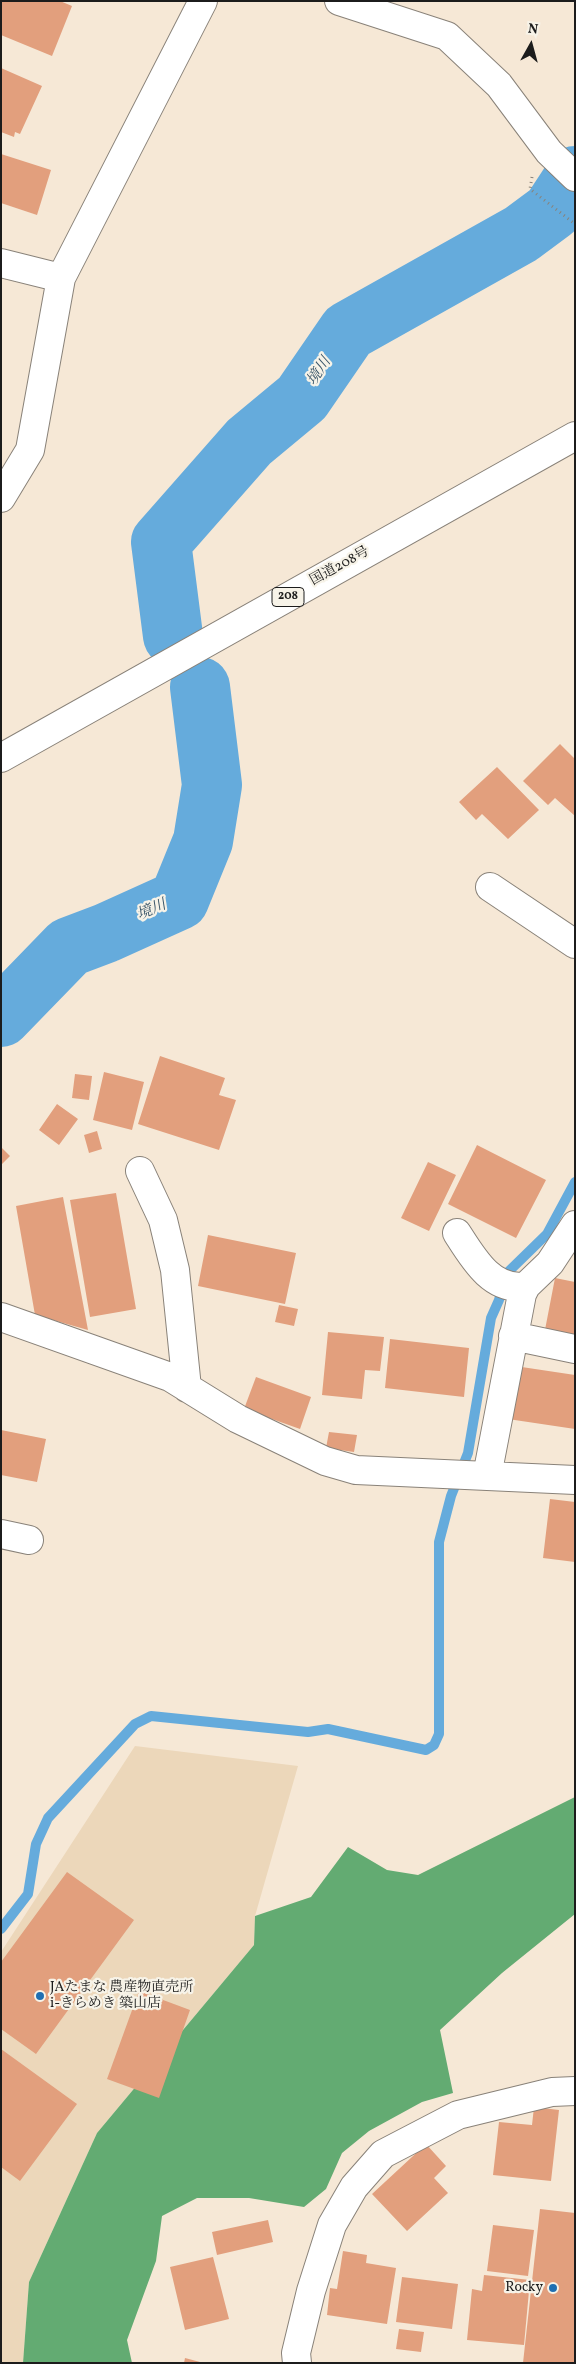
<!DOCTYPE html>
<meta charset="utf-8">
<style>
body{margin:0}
#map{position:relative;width:576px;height:2364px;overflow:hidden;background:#f6e8d6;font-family:Vollkorn,serif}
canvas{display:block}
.frame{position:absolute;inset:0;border:2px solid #1c1c1c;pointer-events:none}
.north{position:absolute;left:506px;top:20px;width:50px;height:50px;-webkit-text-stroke:4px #f7f3e8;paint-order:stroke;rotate:7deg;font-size:14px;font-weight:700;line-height:20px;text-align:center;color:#1c1c1c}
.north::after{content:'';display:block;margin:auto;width:18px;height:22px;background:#1c1c1c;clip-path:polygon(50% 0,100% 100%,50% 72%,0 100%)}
</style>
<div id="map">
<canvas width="576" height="2364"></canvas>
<div class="frame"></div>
<div class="north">N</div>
</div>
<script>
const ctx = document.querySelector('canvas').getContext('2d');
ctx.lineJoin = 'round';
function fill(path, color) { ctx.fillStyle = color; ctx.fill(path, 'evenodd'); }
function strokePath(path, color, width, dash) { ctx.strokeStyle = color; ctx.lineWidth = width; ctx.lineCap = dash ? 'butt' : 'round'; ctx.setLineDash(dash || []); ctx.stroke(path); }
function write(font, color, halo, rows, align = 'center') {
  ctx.font = font + ' Vollkorn,"Noto Serif JP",serif'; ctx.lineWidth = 4.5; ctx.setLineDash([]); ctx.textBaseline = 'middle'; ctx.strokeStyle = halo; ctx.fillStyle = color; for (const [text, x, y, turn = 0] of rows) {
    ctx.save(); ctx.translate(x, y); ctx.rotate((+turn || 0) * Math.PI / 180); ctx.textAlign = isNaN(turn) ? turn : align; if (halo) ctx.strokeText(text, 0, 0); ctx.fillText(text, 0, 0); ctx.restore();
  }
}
fill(new Path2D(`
 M135 1746 298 1766 255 1916 254 1945 97 2133 29 2282 23 2363H1V1952Z`), '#ecd7ba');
fill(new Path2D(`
 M575 1797V1914L502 1973 440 2030 453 2093 422 2102 369 2131 342 2153 326 2189 304 2207 249 2198H197L162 2216 156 2261 127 2340 132 2363H23L29 2282 97 2133 254 1945 255 1916 311 1897 348 1847 387 1870 418 1875Z`), '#63ab72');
strokePath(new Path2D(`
 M1 1929 28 1894 36 1844 48 1818 135 1724 151 1716 308 1732 328 1729 426 1750 434 1745 439 1734V1542L451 1496 468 1453 491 1318 499 1300 506 1274 547 1234 575 1182`), '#65abdc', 10);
strokePath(new Path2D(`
 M173 636 161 542 249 442 302 398 348 331 521 234 552 211 575 176
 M1 1017 69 947 106 933 179 900 203 841 212 785 200 687`), '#65abdc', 60);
fill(new Path2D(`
 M1 1H60L72 6 52 56 1 35Z
 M1 68 42 86 20 134 15 132 14 137 1 132Z
 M1 154 51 170 37 215 1 203Z
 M560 744 575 759V816L555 798 548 805 523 781Z
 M497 767 539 810 508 839 482 814 476 820 459 802Z
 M160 1056 225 1078 219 1095 236 1100 219 1150 138 1124Z
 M104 1072 144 1082 132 1130 93 1120Z
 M75 1074 92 1076 89 1100 72 1098Z
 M57 1104 78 1119 59 1145 39 1130Z
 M97 1131 102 1149 89 1153 84 1135Z
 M477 1145 546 1180 516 1238 448 1204Z
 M1 1147 10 1156 1 1165Z
 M428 1162 456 1175 429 1231 401 1218Z
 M116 1193 136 1309 90 1317 70 1200Z
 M63 1197 88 1330 35 1315 16 1206Z
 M208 1235 296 1253 285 1304 198 1286Z
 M555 1278 575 1282V1341L544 1335Z
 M279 1305 298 1309 294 1326 275 1322Z
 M328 1332 384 1337 380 1371 365 1370 362 1399 322 1395Z
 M390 1339 469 1348 464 1397 385 1388Z
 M515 1366 575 1375V1429L508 1419Z
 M256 1377 311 1397 300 1429 244 1409Z
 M1 1430 46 1439 37 1482 1 1475Z
 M329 1432 357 1435 354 1452 326 1448Z
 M550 1499 575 1502V1562L543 1558Z
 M67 1872 134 1920 36 2054 1 2029V1962Z
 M139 1991 190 2010 159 2098 107 2079Z
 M1 2049 77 2104 20 2181 1 2167Z
 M534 2107 559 2110 551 2181 493 2175 499 2122 532 2125Z
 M426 2144 446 2166 434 2178 448 2193 407 2231 372 2194Z
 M540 2209 575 2213V2363H523Z
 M268 2220 273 2242 217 2255 212 2232Z
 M493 2225 534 2230 528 2276 487 2271Z
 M343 2251 367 2255 366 2263 396 2268 387 2324 327 2315 330 2288 337 2289Z
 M213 2257 229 2319 185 2330 170 2267Z
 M484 2275 530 2280 524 2345 467 2340 472 2289 482 2291Z
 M402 2277 458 2284 452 2329 396 2322Z
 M399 2329 424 2332 421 2352 396 2349Z
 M185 2358 200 2362V2363H184Z`), '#e29f7d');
const minor = new Path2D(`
 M339 1 447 36 499 85 549 152 575 177
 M1 263 61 278
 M1 498 30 450 61 278 203 1
 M490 887 575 944
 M140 1171 163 1220 175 1270 187 1388
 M457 1233C473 1258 492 1292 526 1286
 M1 1317 170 1377 238 1419 325 1461 356 1470 575 1480
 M513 1336 575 1349
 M487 1476 522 1294 526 1286 550 1263 575 1225
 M1 1534 29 1540
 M297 2363 296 2353 311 2291 332 2225 354 2187 383 2154 458 2115 552 2092 575 2091`);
const highway = new Path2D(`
 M1 758 575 436`);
strokePath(minor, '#898279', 30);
strokePath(highway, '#898279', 30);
strokePath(new Path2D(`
 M532 177 530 189 575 224`), '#898279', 3, [1, 4]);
strokePath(minor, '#fff', 28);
strokePath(highway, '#fff', 28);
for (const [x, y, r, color] of [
 [40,1996,5,"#1f6fb2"],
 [553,2288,5,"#1f6fb2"]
]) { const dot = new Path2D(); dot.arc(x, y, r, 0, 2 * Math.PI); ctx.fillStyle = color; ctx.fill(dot); strokePath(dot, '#f7f3e8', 2); }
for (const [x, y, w] of [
 [288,597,32]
]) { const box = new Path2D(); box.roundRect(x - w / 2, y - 9.5, w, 19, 4); ctx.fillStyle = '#f7f3e8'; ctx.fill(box); strokePath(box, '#1c1c1c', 1); }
write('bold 12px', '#1c1c1c', null, [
 ["208",288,597]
]);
write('14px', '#1c1c1c', '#f7f3e8', [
 ["国道208号",340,567,-29]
]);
write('14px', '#1c1c1c', '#f7f3e8', [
 ["JAたまな 農産物直売所",50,1988],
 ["i-きらめき 築山店",50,2004],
 ["Rocky",543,2288,"right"]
], 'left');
write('italic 15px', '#395569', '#f7f3e8', [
 ["境川",320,372,-56],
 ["境川",152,911,-23]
]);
</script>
